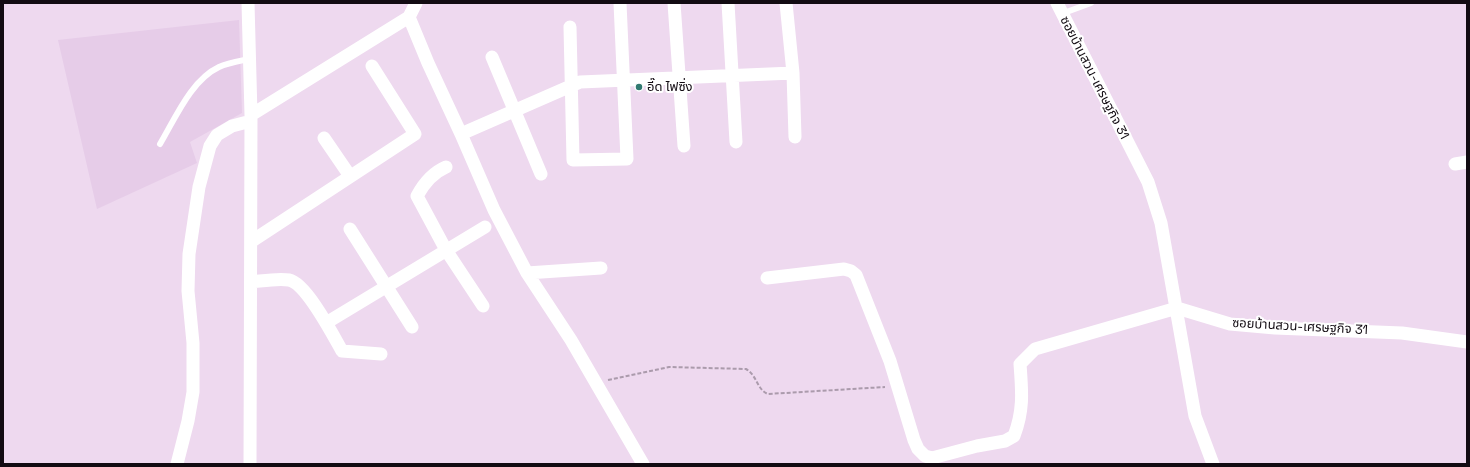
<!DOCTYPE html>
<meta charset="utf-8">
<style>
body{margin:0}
#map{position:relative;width:1470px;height:467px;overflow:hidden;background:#eed9ef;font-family:"Space Grotesk",sans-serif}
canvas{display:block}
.frame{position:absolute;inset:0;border:4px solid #120b12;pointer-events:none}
</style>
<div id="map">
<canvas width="1470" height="467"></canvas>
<div class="frame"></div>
</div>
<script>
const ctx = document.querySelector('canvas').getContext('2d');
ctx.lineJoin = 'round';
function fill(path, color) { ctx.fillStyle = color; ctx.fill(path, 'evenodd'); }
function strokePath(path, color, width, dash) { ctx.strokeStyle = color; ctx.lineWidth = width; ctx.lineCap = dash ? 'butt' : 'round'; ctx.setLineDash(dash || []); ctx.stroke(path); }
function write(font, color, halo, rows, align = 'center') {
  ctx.font = font + ' "Space Grotesk","Noto Sans Thai",sans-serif'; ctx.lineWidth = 4; ctx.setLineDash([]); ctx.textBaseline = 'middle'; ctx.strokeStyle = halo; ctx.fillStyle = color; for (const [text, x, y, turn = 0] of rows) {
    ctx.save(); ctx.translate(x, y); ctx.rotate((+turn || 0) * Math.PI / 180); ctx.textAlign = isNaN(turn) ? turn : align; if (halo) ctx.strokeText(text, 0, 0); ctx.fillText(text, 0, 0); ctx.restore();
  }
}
fill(new Path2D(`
 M239 20 242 113 190 142 197 163 97 209 58 40Z`), '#e6cce8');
strokePath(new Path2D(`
 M608 380 669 367 746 369C757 375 757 390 768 394L885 387`), '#ab9bac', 2, [4, 2]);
strokePath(new Path2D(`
 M1061 14 1091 3
 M160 144C175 119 191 80 219 67 228 63 240 61 249 59`), '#fff', 6);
strokePath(new Path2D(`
 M248 3 251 115 250 464
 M416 3 409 17 428 63 461 134 494 210 527 273 571 340 643 464
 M674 3 684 146
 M728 3 736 142
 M786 3 793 73
 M1057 3 1148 182 1161 223 1195 416 1213 464
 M570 27 573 160 627 159 620 3
 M492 57 541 174
 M251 115 409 17
 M461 134 580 82 793 73 795 137
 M324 138 350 176
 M1455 164 1467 162
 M446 167C432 173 424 183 417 196L446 250 483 306
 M350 229 412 327
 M252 241 415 134 372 66
 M527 273 601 268
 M767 278 844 269 851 271 856 275 890 361 914 440 918 449 925 456 932 458 977 446 1005 441 1014 436C1024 410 1022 391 1020 364L1035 349 1177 308
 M251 282C262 281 278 278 289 280 306 283 333 335 342 351L381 354
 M1177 308 1230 324 1275 328 1402 333 1467 342
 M326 323 485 227
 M177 464 188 421 193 392V343L188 291 189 254 199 187 210 146 217 135 232 126 251 121`), '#fff', 13);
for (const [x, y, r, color] of [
 [639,87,4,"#327971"]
]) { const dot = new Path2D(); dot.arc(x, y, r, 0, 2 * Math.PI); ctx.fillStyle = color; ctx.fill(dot); strokePath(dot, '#fff', 1.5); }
write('13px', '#120b12', '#fff', [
 ["ซอยบ้านสวน-เศรษฐกิจ 31",1094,78,63],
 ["ซอยบ้านสวน-เศรษฐกิจ 31",1300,327,3]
]);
write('13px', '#120b12', '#fff', [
 ["อี๊ด ไฟซิ่ง",647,87]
], 'left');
</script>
